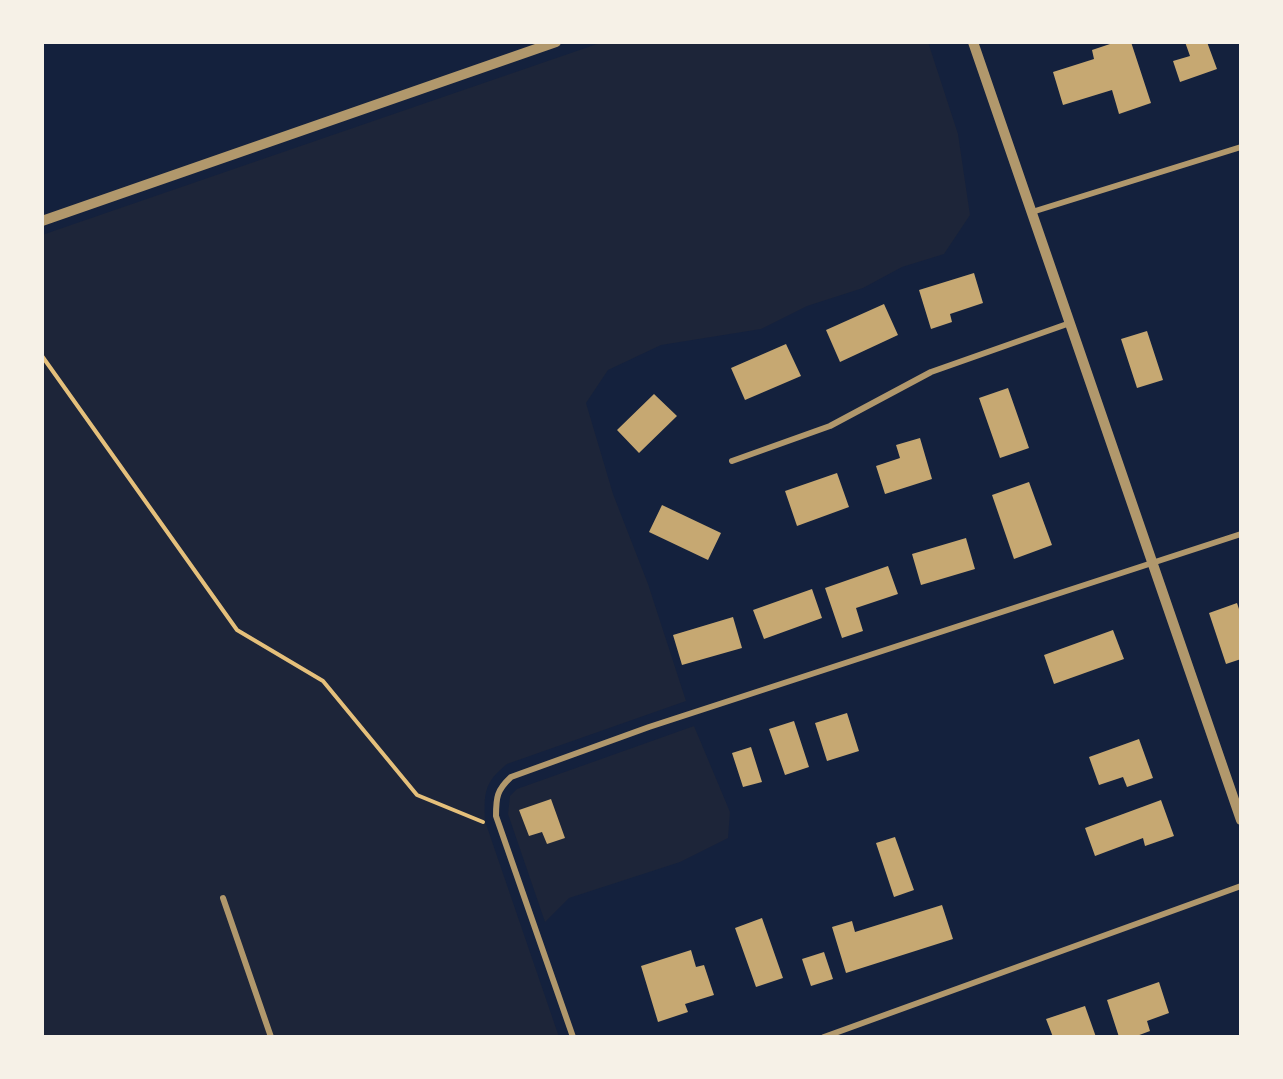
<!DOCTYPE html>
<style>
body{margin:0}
#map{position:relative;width:1283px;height:1079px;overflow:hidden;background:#14213d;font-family:Ubuntu,sans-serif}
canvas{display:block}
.frame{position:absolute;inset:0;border:44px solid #f6f1e7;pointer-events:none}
</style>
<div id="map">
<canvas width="1283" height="1079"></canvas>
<div class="frame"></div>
</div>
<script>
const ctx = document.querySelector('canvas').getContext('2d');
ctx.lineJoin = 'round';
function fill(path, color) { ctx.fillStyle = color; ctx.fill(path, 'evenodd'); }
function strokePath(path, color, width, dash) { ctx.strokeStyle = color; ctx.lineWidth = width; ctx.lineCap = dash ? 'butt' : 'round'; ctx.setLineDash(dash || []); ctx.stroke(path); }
fill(new Path2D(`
 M603 42H928L958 134 970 215 944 254 902 267 863 288 807 306 761 329 661 345 608 370 586 403 613 494 648 584 686 701 507 764C484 783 484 792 485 821L559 1037H42V235Z
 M694 726 730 812 728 838 680 862 569 898 545 922 508 814 510 796 517 789Z`), '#1d2539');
fill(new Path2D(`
 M1116 42H1131L1151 103 1119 114 1112 90 1063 105 1053 72 1094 59 1092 50Z
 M1185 42H1207L1217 69 1180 82 1173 61 1190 56Z
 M974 273 983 303 950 314 952 322 931 329 919 290Z
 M884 304 898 335 840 362 826 330Z
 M1147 331 1163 380 1137 388 1121 339Z
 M786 344 801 376 745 400 731 368Z
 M1008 388 1029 448 1000 458 979 398Z
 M654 394 677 416 639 453 617 430Z
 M920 438 932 479 885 494 876 466 900 458 896 445Z
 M837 473 849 507 797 526 785 491Z
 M1029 482 1052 545 1014 559 992 495Z
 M662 505 721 533 708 560 649 532Z
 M966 538 975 569 921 585 912 554Z
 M888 566 898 594 856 608 863 631 842 638 825 588Z
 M812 589 822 618 764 639 753 610Z
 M1237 603 1241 615V659L1226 664 1209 613Z
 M733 617 742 648 682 665 673 635Z
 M1113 630 1124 659 1054 684 1044 655Z
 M847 713 859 751 827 761 815 723Z
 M794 721 809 767 785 775 769 729Z
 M1139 739 1153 778 1127 787 1123 777 1099 785 1089 757Z
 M751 747 762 782 743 787 732 753Z
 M551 799 565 838 547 844 542 832 529 836 519 810Z
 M1161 800 1174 836 1145 846 1143 838 1095 856 1085 828Z
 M895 837 914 890 894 897 876 843Z
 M942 905 953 939 846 973 832 927 852 921 855 932Z
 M762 918 783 978 756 987 735 928Z
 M691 950 696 967 704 965 714 995 685 1004 688 1012 658 1022 641 966Z
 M824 952 833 979 811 986 802 959Z
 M1159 982 1169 1013 1147 1021 1150 1031 1134 1037H1119L1107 1000Z
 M1085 1006 1096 1037H1053L1046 1019Z`), '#c6a872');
strokePath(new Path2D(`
 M42 356 237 630 323 681 417 795 483 822`), '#e5c07b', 4);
strokePath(new Path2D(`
 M1032 212 1241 147
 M732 461 830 426 931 372 1070 323
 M223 898 271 1037
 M573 1037 496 816C496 797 497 790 511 777L649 727 1241 534
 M824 1037 1241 886`), '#b1986c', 6);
strokePath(new Path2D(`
 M973 42 1241 820
 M42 221 556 42`), '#b1986c', 10);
</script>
